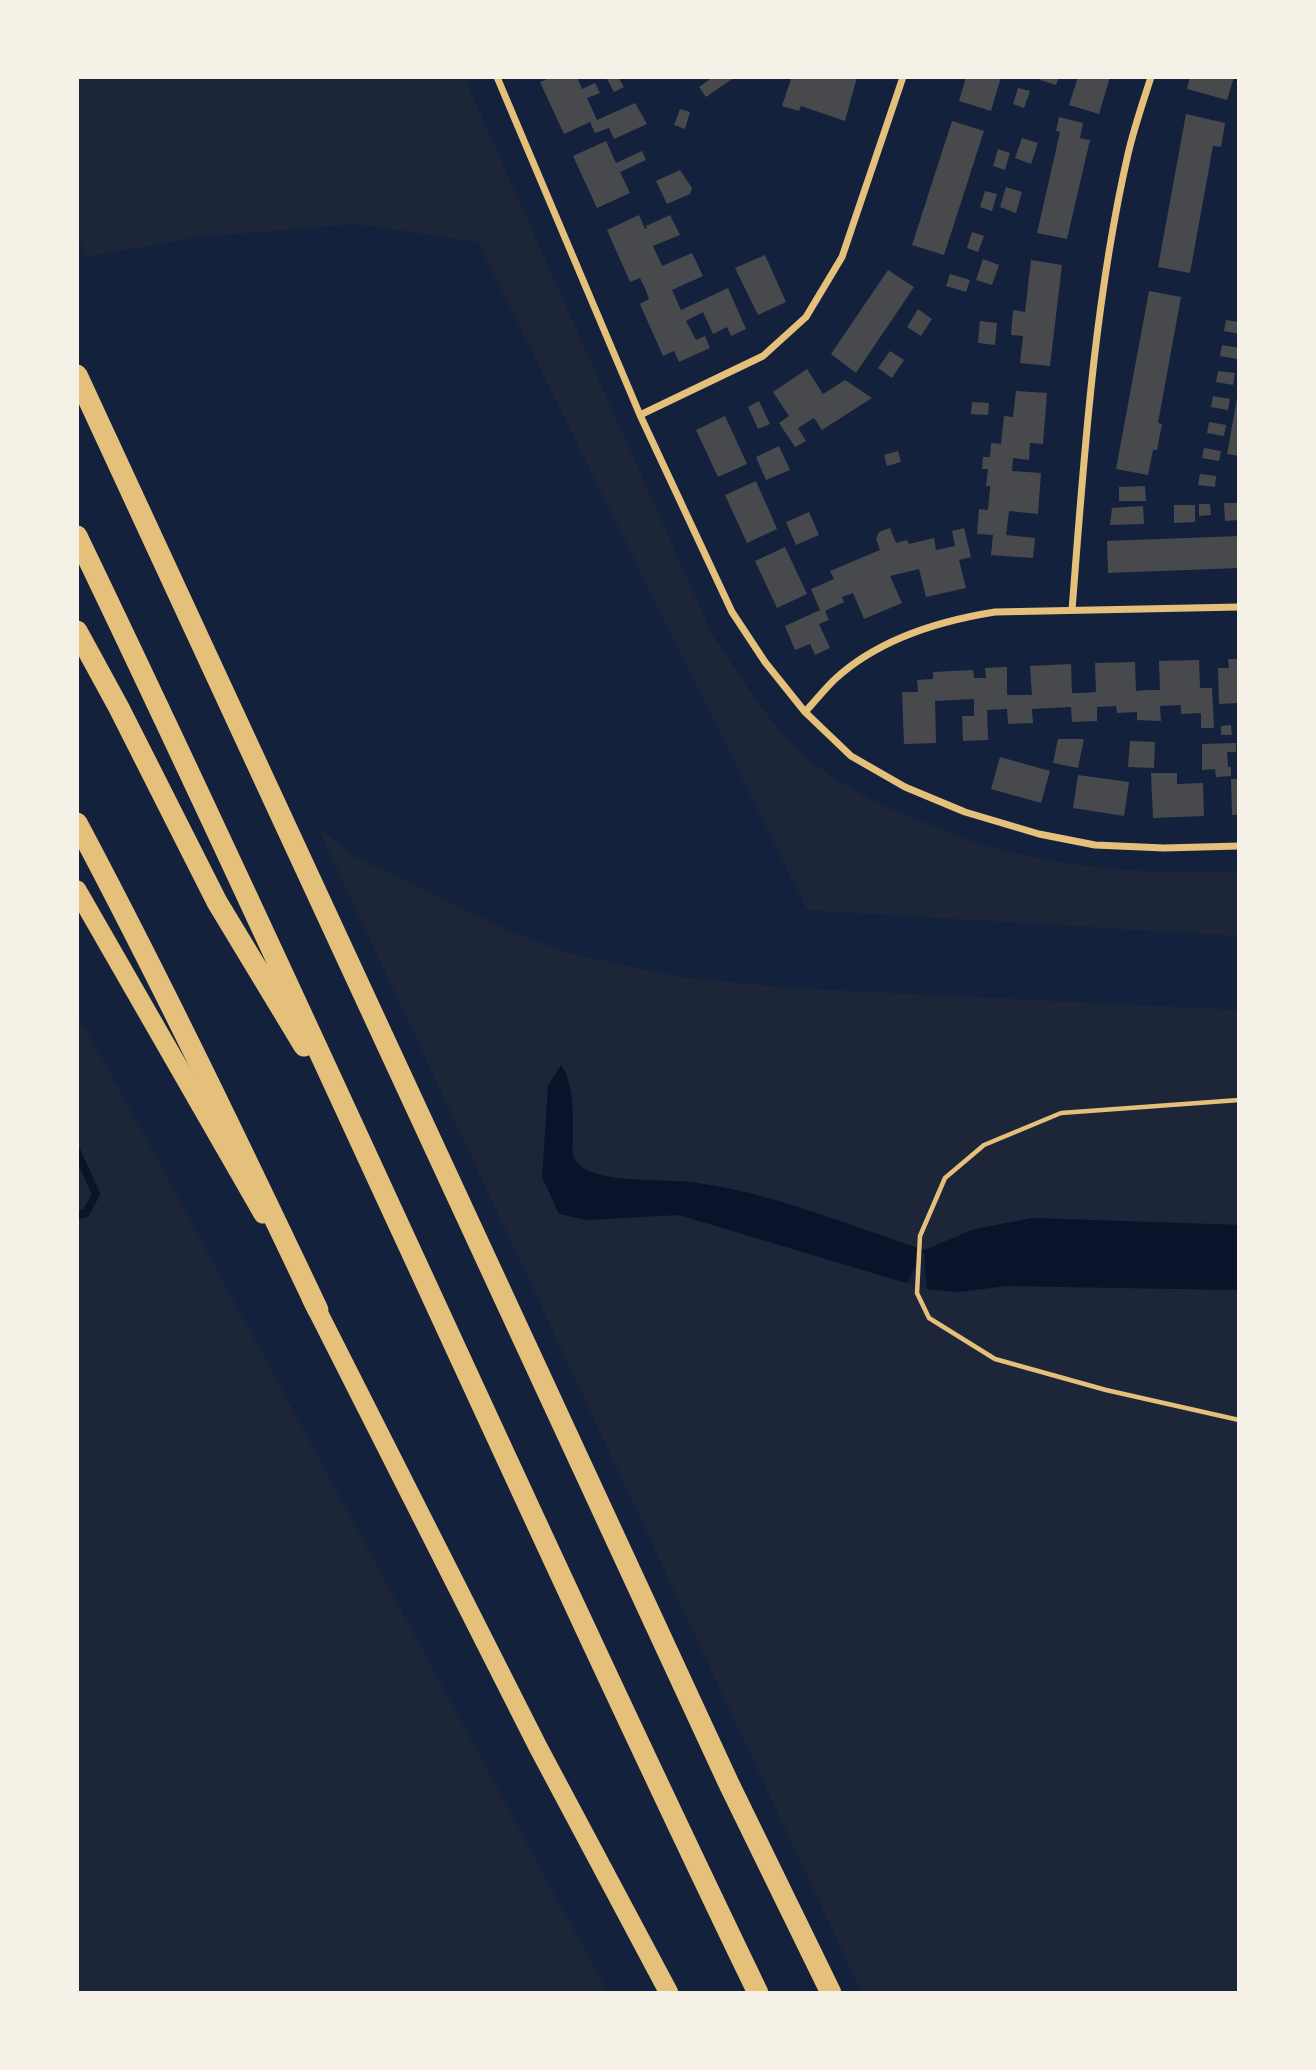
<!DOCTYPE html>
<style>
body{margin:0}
#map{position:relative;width:1316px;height:2070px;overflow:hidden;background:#14213d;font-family:"Nunito Sans",sans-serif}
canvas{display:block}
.frame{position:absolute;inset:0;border:79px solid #f6f1e7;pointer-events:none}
</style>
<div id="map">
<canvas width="1316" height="2070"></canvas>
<div class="frame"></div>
</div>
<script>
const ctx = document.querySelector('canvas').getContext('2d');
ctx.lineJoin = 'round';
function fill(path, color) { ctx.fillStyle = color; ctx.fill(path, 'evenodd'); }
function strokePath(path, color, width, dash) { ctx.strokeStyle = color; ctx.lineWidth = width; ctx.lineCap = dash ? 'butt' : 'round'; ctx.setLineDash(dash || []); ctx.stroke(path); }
fill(new Path2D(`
 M77 77H464L712 634C742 678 771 729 813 763 846 789 882 806 921 821 940 828 960 838 980 844 1063 868 1153 875 1239 872V936L807 910 478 242 356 224 198 237 86 257 77 234Z
 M317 826 356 857 509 931 568 953 680 977 790 988 1239 1010V1225L1033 1218 975 1229 924 1250C851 1226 763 1189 687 1182 662 1179 594 1183 578 1163 570 1154 573 1144 573 1133 573 1112 573 1082 561 1066L542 1177 647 1216 679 1215 927 1289 959 1292 1007 1286 1239 1290V1993H862Z
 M77 1015 122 1094 608 1993H77Z`), '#1d2539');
fill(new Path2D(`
 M561 1065C573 1082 573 1110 573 1131 573 1142 570 1153 577 1162 592 1184 664 1179 690 1182 770 1192 848 1225 924 1250L975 1229 1033 1218 1239 1225V1290L1007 1286 959 1292 927 1289 924 1251 906 1283 679 1215 586 1220 559 1214 542 1177 548 1086Z`), '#0b132b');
strokePath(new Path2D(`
 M77 1152 96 1194 86 1213 77 1215`), '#0b132b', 8);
fill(new Path2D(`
 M552 77H577L582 89 595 83 600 93 587 98 597 120 635 103 647 124 614 139 609 128 595 133 590 122 564 134 540 82Z
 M606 77H618L624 87 614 92Z
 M713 77H735L706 97 699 87Z
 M786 77H857L845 121 801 106 799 111 782 106 791 79Z
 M966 77H1001L991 111 959 101Z
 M1041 77H1059L1056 85 1040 80Z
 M1078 77H1110L1099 114 1069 105Z
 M1190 77H1234L1227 100 1187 89Z
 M1018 88 1030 91 1024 108 1013 104Z
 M680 109 690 112 685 129 674 125Z
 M1186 114 1225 123 1221 147 1213 146 1190 273 1158 267Z
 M1059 117 1083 123 1080 138 1090 140 1067 239 1037 233 1060 132 1056 131Z
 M952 121 984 131 944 255 912 245Z
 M1022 138 1038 143 1031 164 1015 158Z
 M606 141 616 163 642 151 646 160 620 172 630 193 597 208 573 156Z
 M998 149 1010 153 1005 170 993 166Z
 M680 170 692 188 690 194 667 204 656 181Z
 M1006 187 1022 192 1016 213 1000 207Z
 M985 191 997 194 992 211 980 207Z
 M639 215 645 229 647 228 646 226 670 215 680 235 653 246 662 266 692 253 703 276 672 290 681 310 728 288 746 329 731 336 727 327 713 334 703 312 686 321 696 340 705 336 710 348 679 362 674 351 663 356 640 304 649 299 645 288 640 278 630 282 607 230Z
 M972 232 984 236 978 252 967 248Z
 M765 255 786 302 758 315 735 268Z
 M983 259 999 265 992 285 976 280Z
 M1031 260 1062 265 1050 366 1020 363 1023 336 1011 335 1013 310 1025 312Z
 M888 270 914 287 856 373 831 354Z
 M950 274 970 280 966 292 946 286Z
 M1149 291 1181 297 1158 423 1162 424 1157 450H1153L1148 475 1116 469Z
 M918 309 932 319 921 336 907 327Z
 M1226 320 1239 322V334L1224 331Z
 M980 321 997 323 995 345 978 343Z
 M1222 345 1239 348 1237 359 1220 356Z
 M890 351 904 360 892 378 878 368Z
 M807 369 823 394 845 380 872 398 822 430 814 418 798 428 806 441 795 447 779 423 789 416 773 392Z
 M1218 371 1235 373 1233 385 1216 382Z
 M1016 391 1047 393 1043 444 1030 443 1029 460 1013 458 1012 471 1041 473 1038 514 1009 511 1006 535 1035 538 1033 558 991 555 993 535 977 534 979 509 988 510 990 489V486H986L988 469H982L983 457H990L991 443 1001 444 1004 416 1013 417Z
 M1238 393H1239V456L1227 454Z
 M1213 396 1230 399 1228 410 1211 407Z
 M759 401 770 424 758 429 748 407Z
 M972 402 989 403 988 415 971 414Z
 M725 416 747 464 718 477 696 430Z
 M1209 422 1226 425 1224 436 1207 433Z
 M779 446 790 470 766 480 756 457Z
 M1204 448 1221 451 1219 461 1202 458Z
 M898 451 901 462 887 466 884 455Z
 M1200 474 1216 476 1215 487 1198 485Z
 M756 481 777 529 747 543 725 495Z
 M1145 486 1146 501H1119V487Z
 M1224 503H1239V520L1225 521Z
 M1199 504H1210L1211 515 1199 516Z
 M1174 505H1195V522L1174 523Z
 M1143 506 1144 524 1110 525 1112 508Z
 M809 512 819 535 796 545 786 522Z
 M890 528 896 543 907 540 909 544 934 538 936 550 955 546 952 531 964 528 971 557 959 560 966 588 926 597 919 569 890 576 902 603 864 619 853 593 842 597 844 602 825 611 829 620 819 624 830 648 815 655 810 644 795 650 785 626 820 610 811 589 834 579 830 571 880 550 876 539 879 532Z
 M1239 536V568L1108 573 1107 541Z
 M785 547 807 594 777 608 755 561Z
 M1228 659H1239V703L1219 704 1218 668H1229Z
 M1199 660 1200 688H1212L1214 728H1201V713L1181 714V705L1160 706 1161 721 1137 720V712L1117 713 1116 706 1097 707V721L1072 722 1071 707 1032 709 1033 723 1008 724 1007 709 987 710 988 740 963 741 962 716H974V699L935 701 936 743 904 744 902 692H918L917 680 933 679V672L973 670 974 678H986L985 668 1007 667V695H1032L1030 666 1071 664 1072 693H1084L1096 692 1095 663 1135 662 1136 691 1148 690H1160L1159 661Z
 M1231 725 1232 735H1221V726Z
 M1058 739H1084L1078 768 1053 763Z
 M1130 741 1155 742 1154 768 1128 767Z
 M1236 743V752H1227L1228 767H1231V776L1216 777 1215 769 1202 770V744Z
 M1000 757 1050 771 1041 803 991 789Z
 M1151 773H1177V784L1203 783 1204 816 1153 818Z
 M1078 775 1129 782 1124 816 1073 808Z
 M1231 779H1239V815H1232Z`), '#48494c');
strokePath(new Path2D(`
 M1239 1100 1061 1113 984 1145 945 1178 920 1236 917 1293 929 1318 995 1359 1106 1390 1239 1420`), '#e5c07b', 4.5);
strokePath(new Path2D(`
 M497 77 640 415 732 612 765 662 805 712 851 756 905 787 965 812 1039 834 1095 845 1164 848 1239 846
 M640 415 763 356 806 317 842 257 903 77
 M1072 610C1084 458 1094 303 1128 154 1134 128 1143 102 1151 77
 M805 712C815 701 824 690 834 680 878 639 938 621 995 612L1239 607`), '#e5c07b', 7);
strokePath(new Path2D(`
 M77 890 263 1214
 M311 1298 538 1747 669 1993`), '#e5c07b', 19);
strokePath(new Path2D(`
 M77 375 729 1784 831 1993
 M77 536C309 1019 525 1510 758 1993
 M77 631 119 708 217 902 304 1046
 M77 823C162 983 240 1146 318 1310`), '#e5c07b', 21);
</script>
